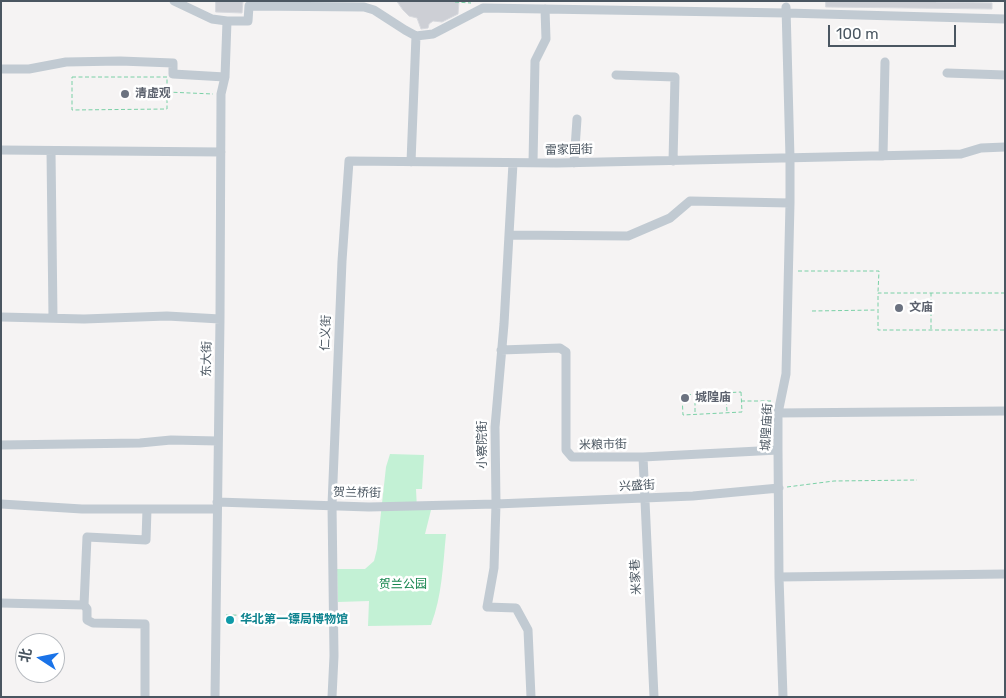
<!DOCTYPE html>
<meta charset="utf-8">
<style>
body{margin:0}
#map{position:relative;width:1006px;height:698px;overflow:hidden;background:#f5f3f3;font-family:Rubik,"Noto Sans SC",sans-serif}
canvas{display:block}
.frame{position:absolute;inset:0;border:2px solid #4a5661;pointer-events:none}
.north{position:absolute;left:15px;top:633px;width:50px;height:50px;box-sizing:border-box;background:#fff;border:1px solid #b7bbc0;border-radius:50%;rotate:281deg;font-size:14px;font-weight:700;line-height:20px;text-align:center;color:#4a5661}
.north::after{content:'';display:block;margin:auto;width:18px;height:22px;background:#1a73e8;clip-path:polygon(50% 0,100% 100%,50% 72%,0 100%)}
.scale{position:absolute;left:828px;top:25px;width:128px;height:22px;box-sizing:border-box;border:2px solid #4a5661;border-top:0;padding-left:6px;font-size:15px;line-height:18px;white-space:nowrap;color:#4a5661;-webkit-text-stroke:4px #fff;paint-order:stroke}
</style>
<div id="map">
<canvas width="1006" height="698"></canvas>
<div class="frame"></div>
<div class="north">北</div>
<div class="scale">100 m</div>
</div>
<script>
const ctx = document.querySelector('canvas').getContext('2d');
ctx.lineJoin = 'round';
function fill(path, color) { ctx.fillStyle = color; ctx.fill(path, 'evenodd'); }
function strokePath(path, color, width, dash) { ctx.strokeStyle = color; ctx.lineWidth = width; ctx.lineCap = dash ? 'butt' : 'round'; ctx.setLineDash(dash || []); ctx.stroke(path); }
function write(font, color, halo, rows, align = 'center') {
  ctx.font = font + ' Rubik,"Noto Sans SC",sans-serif'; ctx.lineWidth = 5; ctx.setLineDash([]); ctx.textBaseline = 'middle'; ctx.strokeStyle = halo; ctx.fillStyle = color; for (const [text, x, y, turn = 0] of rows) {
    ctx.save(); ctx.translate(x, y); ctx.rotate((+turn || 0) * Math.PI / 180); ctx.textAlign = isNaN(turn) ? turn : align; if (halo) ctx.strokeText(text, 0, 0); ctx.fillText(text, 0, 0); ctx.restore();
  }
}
fill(new Path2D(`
 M390 454 424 455 422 489H416L417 509 431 510 425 534H446C443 565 442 596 431 625L368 626 369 601 338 602 337 569H365L374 561 377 549 386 467Z`), '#c3f1d5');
const building = new Path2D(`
 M216 1H243L242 13 216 12Z
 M397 1H459L458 14 442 22 433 21 429 24 428 28 421 29 417 18 409 16 403 10Z
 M826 1H936V2L992 3V9L826 7Z`);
fill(building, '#cdcfd5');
strokePath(building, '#d7d9de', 1);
strokePath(new Path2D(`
 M455 2 471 3
 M72 77H167V109L72 110Z
 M167 92 213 94
 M798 271H879L878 292
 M1005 293H878V330H1005
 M812 311 877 310
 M931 329V293
 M741 392 742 412 683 415 682 395Z
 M726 394 727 412
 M695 395V414
 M741 401H772
 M787 487 834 481 917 480
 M226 615 314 616`), '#7ad0a6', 1, [4, 2.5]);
strokePath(new Path2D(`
 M174 1 212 19 227 21H248L249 6 364 7 374 10 405 30 416 36 433 34 483 8 786 13 1005 19
 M1 69H29L66 62 120 61 173 63V74L225 77
 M947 73 1005 75
 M616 75 675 77 673 161
 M1 150 221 152
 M51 151 53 318
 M883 156 885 62
 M411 162 416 36
 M513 163 504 324 495 427 496 504 494 568 487 607 516 608 528 630 531 697
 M533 163 535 61 546 39 545 9
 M574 163 577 119
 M509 235 628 236 670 218 690 201 790 203
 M1 317 84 319 167 316 220 319
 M501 350 560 348 566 352V450L572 457H643L778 450
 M778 413 1005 411
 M1 445 140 443 171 440 218 441
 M643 457 654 697
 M217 502 369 507 496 504 693 496 779 488
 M1 504 82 509H217
 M779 577 1005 574
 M1 603 84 605 87 609V620L93 623 145 624V697
 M84 605 87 537 146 540 147 509
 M215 697 220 319 221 94 225 77 227 21
 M332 697 334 656 332 505 342 261 349 161 557 163 961 154 981 148 1005 147
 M783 697 779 577 778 450V413L786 374 790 203V158L786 7`), '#c1cad2', 9);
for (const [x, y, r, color] of [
 [125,94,5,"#6b7280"],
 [899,308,5,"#6b7280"],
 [685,398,5,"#6b7280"],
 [230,620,5,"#0f9aa8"]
]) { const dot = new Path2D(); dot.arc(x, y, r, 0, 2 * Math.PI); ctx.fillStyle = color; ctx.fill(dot); strokePath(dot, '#fff', 2); }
write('bold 12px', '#5b616d', '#fff', [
 ["清虚观",135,94],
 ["文庙",909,308],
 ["城隍庙",695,398]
], 'left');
write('12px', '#4a5661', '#fff', [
 ["雷家园街",569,150,-1],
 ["仁义街",326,333,-88],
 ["东大街",207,359,-89],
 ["城隍庙街",767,427,-87],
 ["小察院街",483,445,-90],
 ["米粮市街",603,445,-1],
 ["兴盛街",637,486,-3],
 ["贺兰桥街",357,493,1],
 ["米家巷",636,577,-93]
]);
write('12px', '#17864f', '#fff', [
 ["贺兰公园",403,585]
]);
write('bold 12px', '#0d838f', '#fff', [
 ["华北第一镖局博物馆",240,620]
], 'left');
</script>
